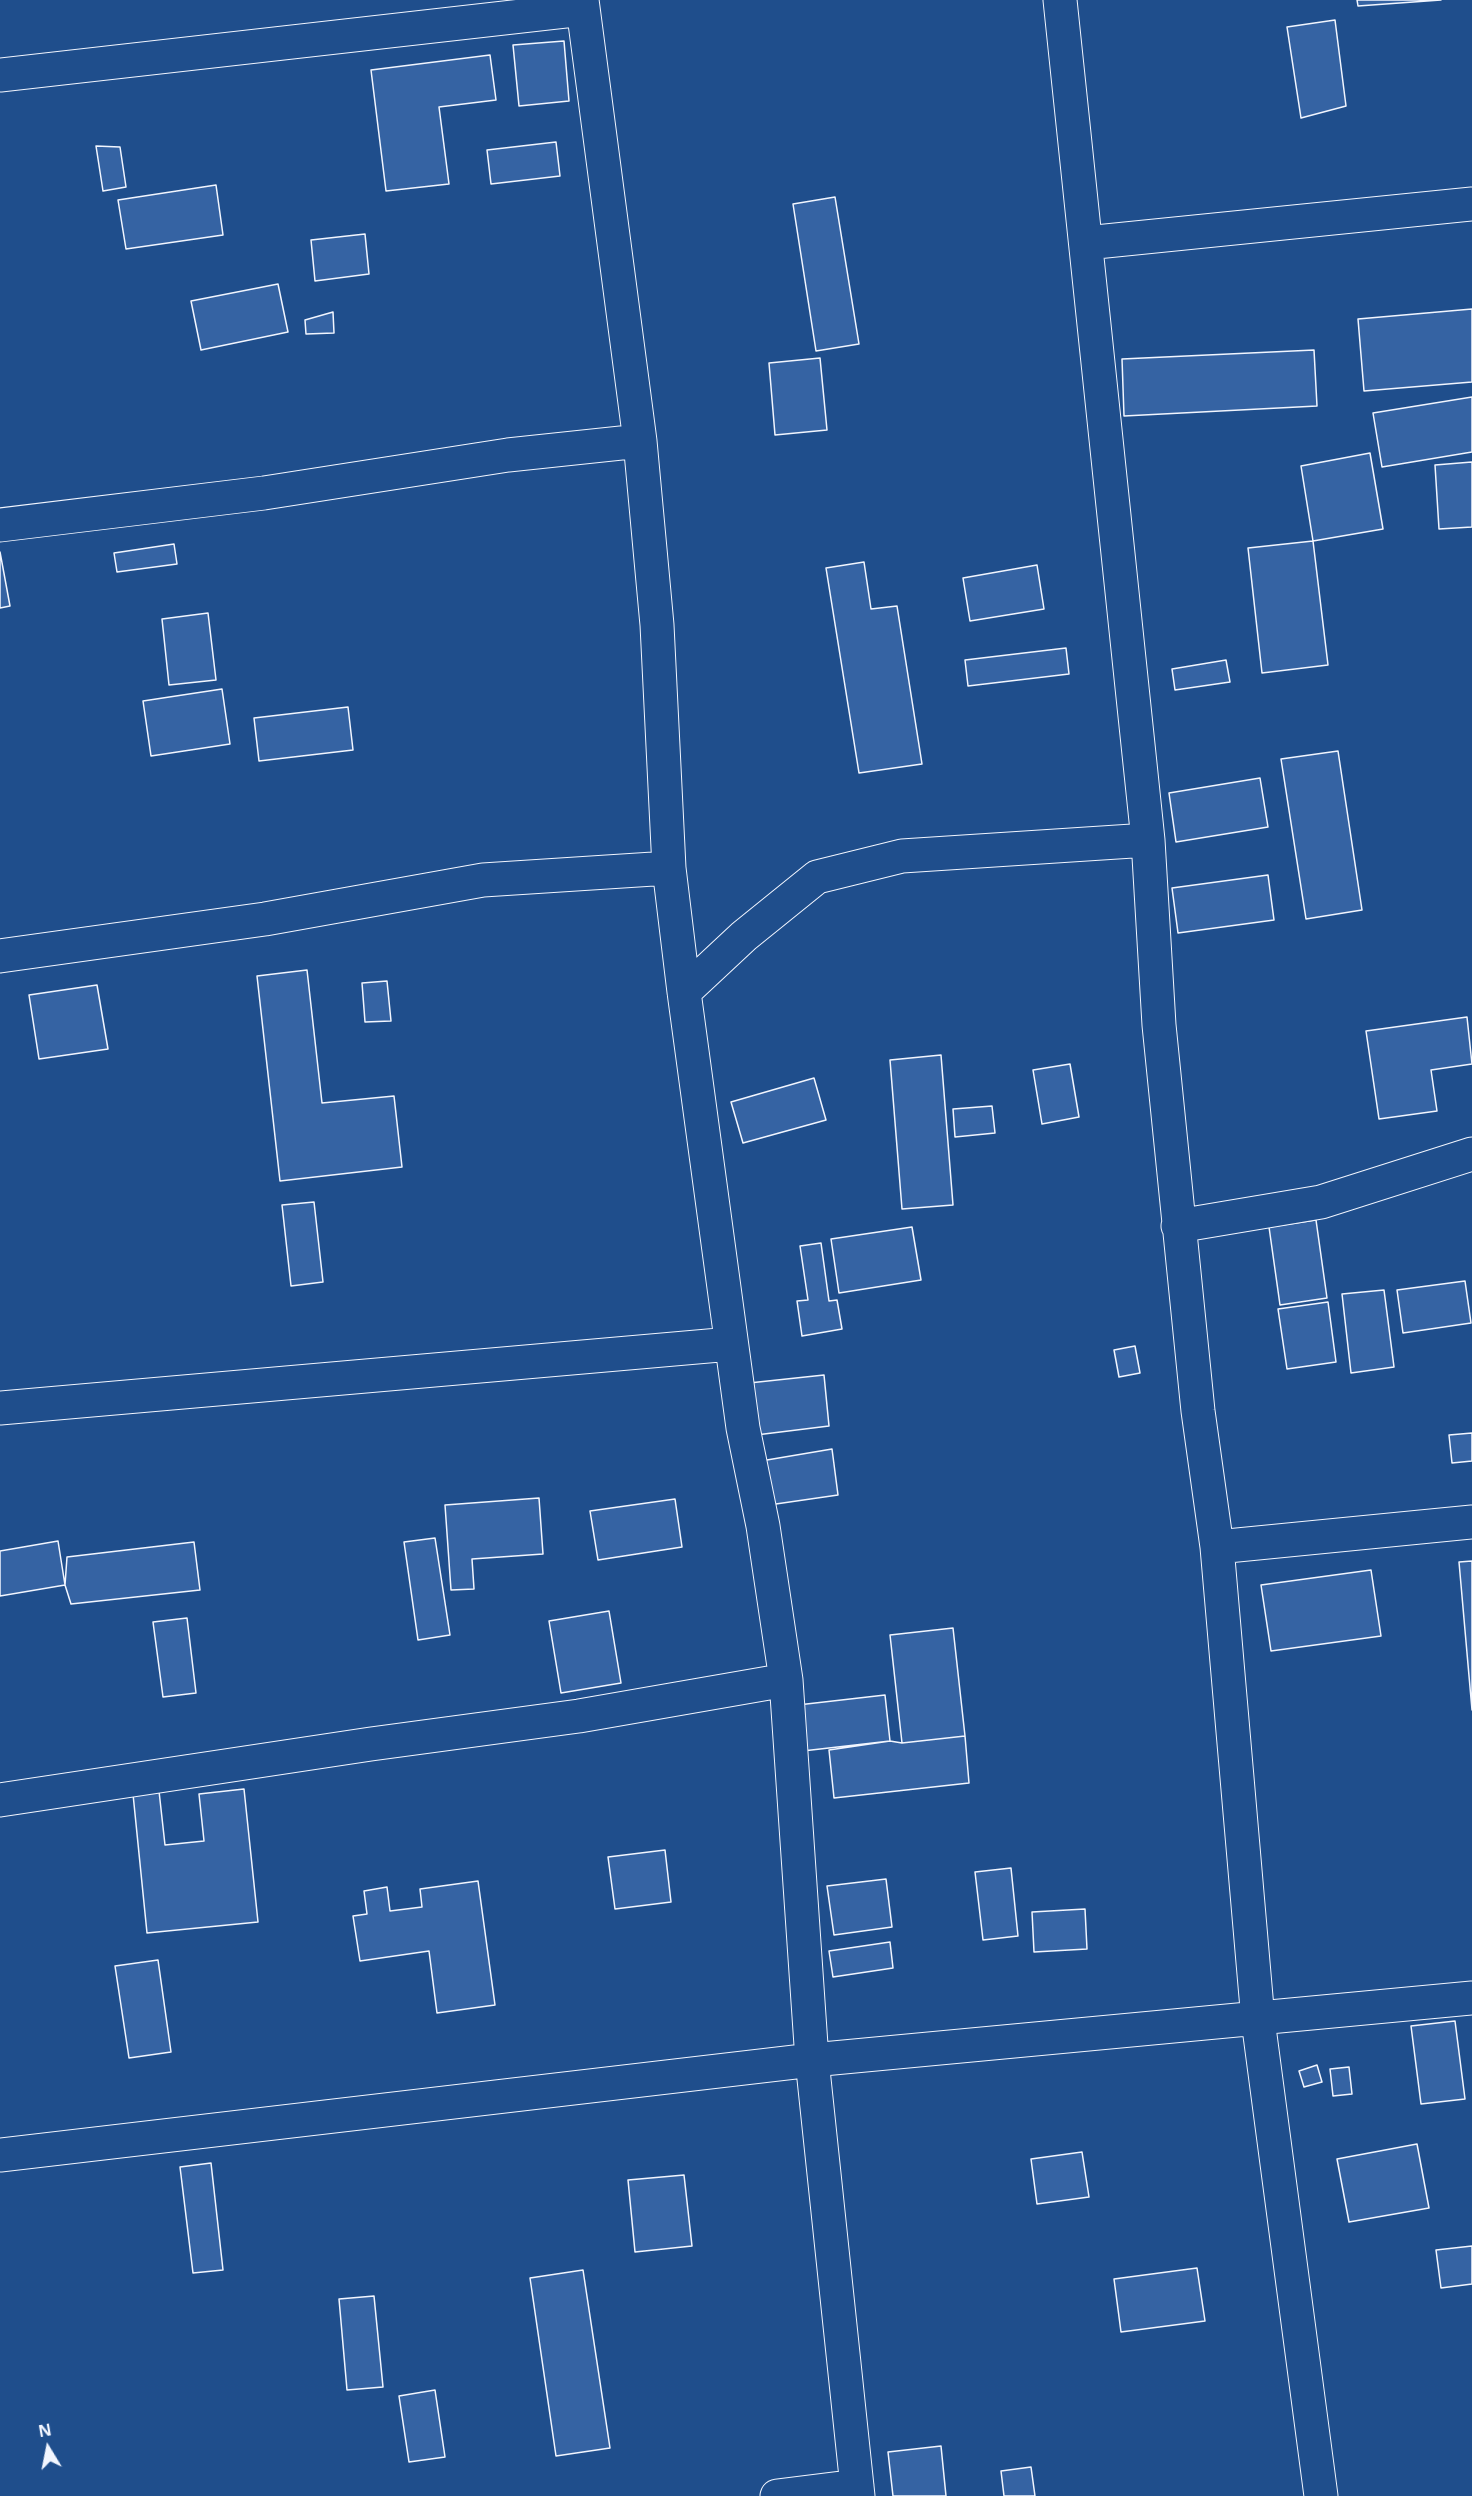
<!DOCTYPE html>
<style>
body{margin:0}
#map{position:relative;width:1472px;height:2496px;overflow:hidden;background:#1f4e8c;font-family:"Open Sans",sans-serif}
canvas{display:block}
.north{position:absolute;left:18px;top:2418px;width:60px;height:60px;-webkit-text-stroke:4px #1f4e8c;paint-order:stroke;rotate:350deg;font-size:16px;font-weight:700;line-height:24px;text-align:center;color:#f2f6ff}
.north::after{content:'';display:block;margin:auto;width:21px;height:27px;background:#f2f6ff;clip-path:polygon(50% 0,100% 100%,50% 72%,0 100%)}
</style>
<div id="map">
<canvas width="1472" height="2496"></canvas>
<div class="north">N</div>
</div>
<script>
const ctx = document.querySelector('canvas').getContext('2d');
ctx.lineJoin = 'round';
function fill(path, color) { ctx.fillStyle = color; ctx.fill(path, 'evenodd'); }
function strokePath(path, color, width, dash) { ctx.strokeStyle = color; ctx.lineWidth = width; ctx.lineCap = dash ? 'butt' : 'round'; ctx.setLineDash(dash || []); ctx.stroke(path); }
const building = new Path2D(`
 M1357 0H1441L1358 6Z
 M1335 20 1346 106 1301 118 1287 27Z
 M564 41 569 101 519 106 513 45Z
 M490 55 496 100 439 107 449 184 386 191 371 70Z
 M556 142 560 176 491 184 487 150Z
 M96 146 120 147 126 187 103 191Z
 M216 185 223 235 126 249 118 200Z
 M835 197 859 344 816 351 793 204Z
 M365 234 369 274 315 281 311 240Z
 M278 284 288 332 201 350 191 301Z
 M1472 309V382L1364 391 1358 319Z
 M333 312 334 333 306 334 305 320Z
 M1314 350 1317 406 1124 416 1122 359Z
 M820 358 827 430 775 435 769 363Z
 M1472 397V452L1382 467 1373 413Z
 M1370 453 1383 529 1313 541 1301 466Z
 M1472 462V527L1439 529 1435 465Z
 M1313 541 1328 665 1262 673 1248 548Z
 M174 544 177 564 117 572 114 553Z
 M0 552 10 606 0 608Z
 M864 562 871 609 897 606 922 764 859 773 826 568Z
 M1037 565 1044 609 970 621 963 578Z
 M208 613 216 680 169 685 162 619Z
 M1066 648 1069 674 968 686 965 660Z
 M1226 660 1230 682 1175 690 1172 669Z
 M222 689 230 744 151 756 143 701Z
 M348 707 353 750 259 761 254 718Z
 M1338 751 1362 910 1306 919 1281 759Z
 M1260 778 1268 827 1176 842 1169 793Z
 M1268 875 1274 920 1178 933 1172 888Z
 M307 970 322 1103 394 1096 402 1167 280 1181 257 976Z
 M387 981 391 1021 365 1022 362 983Z
 M97 985 108 1049 39 1059 29 995Z
 M1467 1017 1472 1064 1431 1070 1437 1111 1379 1119 1366 1031Z
 M941 1055 953 1205 902 1209 890 1060Z
 M1070 1064 1079 1117 1042 1124 1033 1070Z
 M814 1078 826 1120 743 1143 731 1102Z
 M992 1106 995 1133 955 1137 953 1109Z
 M314 1202 323 1282 291 1286 282 1205Z
 M1316 1220 1327 1298 1280 1305 1269 1227Z
 M912 1227 921 1280 839 1293 831 1239Z
 M821 1243 829 1301 837 1300 842 1329 802 1336 797 1301 808 1300 800 1246Z
 M1465 1281 1471 1323 1403 1333 1397 1290Z
 M1384 1290 1394 1367 1351 1373 1342 1294Z
 M1328 1302 1336 1362 1287 1369 1278 1309Z
 M1135 1346 1140 1373 1119 1377 1114 1350Z
 M824 1375 829 1426 756 1435 749 1383Z
 M1472 1433V1461L1452 1463 1449 1435Z
 M832 1449 838 1495 762 1506 755 1462Z
 M539 1498 543 1554 472 1559 474 1589 451 1590 445 1505Z
 M675 1499 682 1547 598 1560 590 1511Z
 M435 1538 450 1635 418 1640 404 1542Z
 M58 1541 65 1585 0 1596V1551Z
 M194 1542 200 1590 71 1604 65 1585 67 1557Z
 M1472 1561V1710L1459 1562Z
 M1371 1570 1381 1636 1271 1651 1261 1585Z
 M609 1611 621 1683 561 1693 549 1621Z
 M187 1618 196 1693 163 1697 153 1622Z
 M953 1628 965 1736 902 1743 890 1635Z
 M885 1695 890 1741 794 1752 789 1706Z
 M965 1736 969 1783 834 1798 829 1750 890 1741 902 1743Z
 M244 1789 258 1922 147 1933 133 1794 159 1791 165 1845 204 1841 199 1794Z
 M665 1850 671 1902 615 1909 608 1857Z
 M1011 1868 1018 1936 983 1940 975 1872Z
 M886 1879 892 1927 834 1935 827 1886Z
 M478 1881 495 2005 437 2013 429 1951 360 1961 353 1916 367 1914 364 1891 387 1887 390 1911 422 1907 420 1889Z
 M1085 1909 1087 1949 1034 1952 1032 1912Z
 M890 1942 893 1968 833 1977 829 1951Z
 M158 1960 171 2052 129 2058 115 1966Z
 M1455 2021 1465 2099 1421 2104 1411 2026Z
 M1317 2065 1322 2082 1304 2087 1299 2071Z
 M1349 2067 1352 2094 1333 2096 1330 2069Z
 M1417 2144 1429 2208 1349 2222 1337 2159Z
 M1082 2152 1089 2197 1037 2204 1031 2159Z
 M211 2163 223 2270 193 2273 180 2167Z
 M684 2175 692 2246 635 2252 628 2180Z
 M1472 2246V2284L1441 2288 1436 2250Z
 M1197 2268 1205 2321 1121 2332 1114 2279Z
 M583 2270 610 2448 556 2456 530 2278Z
 M374 2296 383 2387 347 2390 339 2299Z
 M435 2390 445 2457 409 2462 399 2396Z
 M941 2446 946 2496H893L888 2452Z
 M1031 2467 1035 2496H1004L1001 2471Z`);
fill(building, '#3563a3');
strokePath(building, '#f2f6ff', 1.5);
const minor = new Path2D(`
 M582 0 640 441 657 625 669 868 684 992 743 1428 763 1526 786 1680 812 2060 858 2496
 M1060 0 1148 840 1159 1025 1198 1411 1217 1547 1258 2020 1321 2496
 M0 75 583 9
 M1086 243 1472 204
 M0 525 264 493 508 455 640 441
 M0 956 265 919 483 880 669 868
 M684 992 744 936 817 877 902 856 1148 840
 M1178 1226 1321 1202 1472 1154
 M0 1408 731 1344
 M1217 1547 1472 1522
 M0 1800 371 1744 579 1716 786 1680
 M0 2155 812 2060 1472 1998
 M777 2496 857 2486`);
strokePath(minor, '#f2f6ff', 35);
strokePath(minor, '#1f4e8c', 33);
</script>
